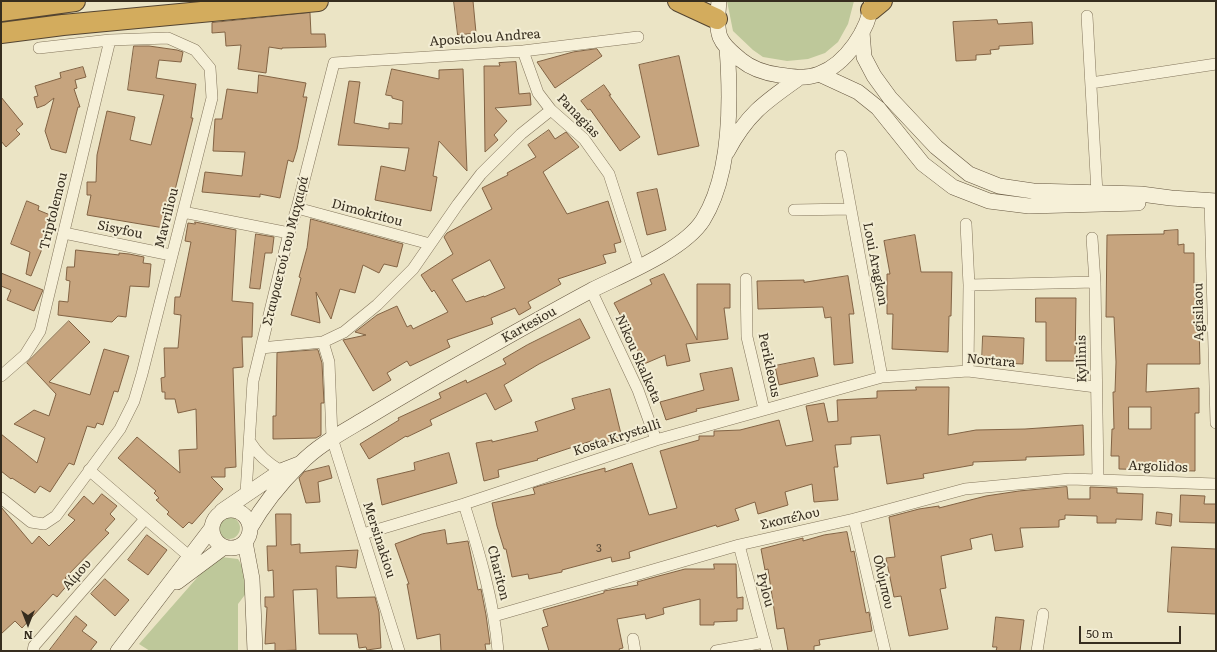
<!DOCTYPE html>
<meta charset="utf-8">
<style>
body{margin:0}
#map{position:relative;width:1217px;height:652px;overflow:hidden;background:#ebe4c5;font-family:Literata,serif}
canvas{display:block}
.frame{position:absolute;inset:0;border:2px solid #362d1f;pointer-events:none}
.north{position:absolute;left:8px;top:604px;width:40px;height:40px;-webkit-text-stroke:3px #f3edd4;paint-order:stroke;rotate:180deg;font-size:11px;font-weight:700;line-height:16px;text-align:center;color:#362d1f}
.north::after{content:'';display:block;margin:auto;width:14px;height:18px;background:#362d1f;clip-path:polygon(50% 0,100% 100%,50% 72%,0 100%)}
.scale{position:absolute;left:1079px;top:626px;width:102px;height:18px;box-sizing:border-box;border:2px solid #362d1f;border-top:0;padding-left:5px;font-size:12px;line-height:14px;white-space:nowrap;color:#362d1f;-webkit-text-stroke:3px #f3edd4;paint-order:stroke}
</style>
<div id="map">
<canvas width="1217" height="652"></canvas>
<div class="frame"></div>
<div class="north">N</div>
<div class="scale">50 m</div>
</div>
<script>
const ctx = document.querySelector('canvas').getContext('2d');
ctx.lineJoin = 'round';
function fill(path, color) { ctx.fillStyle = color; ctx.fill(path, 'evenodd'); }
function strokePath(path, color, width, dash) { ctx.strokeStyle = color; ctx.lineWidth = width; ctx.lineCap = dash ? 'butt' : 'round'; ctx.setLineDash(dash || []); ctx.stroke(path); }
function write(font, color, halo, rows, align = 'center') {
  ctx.font = font + ' Literata,serif'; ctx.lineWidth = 4; ctx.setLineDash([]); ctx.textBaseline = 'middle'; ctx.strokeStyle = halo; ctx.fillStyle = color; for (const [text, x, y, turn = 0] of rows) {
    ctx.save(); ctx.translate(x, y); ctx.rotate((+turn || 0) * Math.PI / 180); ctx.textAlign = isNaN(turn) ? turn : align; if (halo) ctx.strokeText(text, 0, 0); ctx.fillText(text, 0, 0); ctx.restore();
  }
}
fill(new Path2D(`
 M727 1H854L848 24 838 42 825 53 808 59 787 61 763 57 753 50 733 31Z
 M218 528a11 11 0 1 1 22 0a11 11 0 1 1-22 0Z
 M221 557 238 559 247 574V592L238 604V651H150L139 644 203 571Z`), '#bec89a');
const building = new Path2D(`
 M454 1H473L476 33 458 35Z
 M310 13 311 34H325L326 47 282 48V49L269 47 266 73 238 69 241 45 226 46 225 32 212 33V23Z
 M997 20 998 24 1032 22 1033 44 999 46V49L990 50 991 54 976 55V60L956 61 953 22Z
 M134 46H149L177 50 183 52 181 62 159 60 156 78 196 84 191 118H193L175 190 171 189 164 228 87 215 91 195H87V182H96L97 155 107 111 135 117 130 140 151 145 164 95 128 90Z
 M597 49 602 56 555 88 537 62 573 52Z
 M679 56 699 146 658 155 639 65Z
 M516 62 519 94 530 93 531 105 495 108 507 121 494 135 498 140 485 152 484 66H500L499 63Z
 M83 67 86 77 75 80 77 88 74 89 80 107H78L66 153 51 149 45 131 54 98 45 105 37 108 34 97 38 96 35 86 61 78 60 73Z
 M392 69 439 79V70L463 69 467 171 439 141 433 176 437 177 431 211 375 200 381 166 405 171 409 148 338 145 349 81 360 82 354 123 389 129V123L402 124 403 101 392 98V96L386 95Z
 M259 75 306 83 303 97H307L297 149 293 162 288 160 280 198 260 194V197L202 192 205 172 242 176 245 152 213 151 215 119H222L227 89 257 93Z
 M604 85 611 95H609L640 137 620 151 590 109 588 110 581 101Z
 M1 97 23 124 16 130 20 134 6 147 1 141Z
 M549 130 555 139 566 132 579 147 543 172 567 214 608 201 621 242 614 244 616 252 603 255 606 263 558 279 561 284 528 302 531 308 519 315 515 308 491 318 493 324 447 340 450 347 410 366 407 361 387 373 391 380 373 391 343 340 366 335 355 332 377 315 397 306 407 327 411 325 413 329 448 312 434 290 432 292 421 275 453 254 444 237 447 233 492 209 482 188 508 175 507 173 536 157 528 145ZM490 260 505 288 484 297V296L466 302 452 280Z
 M657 189 666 230 647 235 637 193Z
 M27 201 39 206 38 210 55 217 31 276 26 274 30 252 11 244Z
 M311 219 403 244 397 267 384 264 379 273 363 265 355 293 340 289 331 319 316 292 320 323 291 315 301 278 299 277 307 248Z
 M195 222 236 230 232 301 253 303 252 337H242L243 367 233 368 236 467 225 468V477H211L223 489 192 524 189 522 183 528 167 514 169 512 156 500 159 498 154 493 156 491 118 458 137 437 180 473 179 450 197 449 196 409 178 413 175 399H165V392H162L161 378 165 377 164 348H178L181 315 174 314 175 297H180L191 242 185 241 188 223 195 224Z
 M1178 230V245L1184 244V253H1194V283H1198L1200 364H1147L1146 392 1199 388V413H1195V471L1119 469V456H1111L1112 429H1114L1113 392H1115L1116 362 1114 317H1106L1107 235 1164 234V231ZM1129 407H1151V429H1129Z
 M256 234 274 237 272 253H265L260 289 250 288Z
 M915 235 921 272H952L951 316H949L948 352 892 349 893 314H887V274H890L884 241Z
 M76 250 119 255V253L129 254 144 257 143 263 151 264 149 287 130 286 126 317 118 316 112 322 58 315 59 301 68 302 70 281 66 280 67 267H74Z
 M1 273 43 290 34 311 7 300 11 290 1 286Z
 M664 274 697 340V284H730V308H724L728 339 686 344 690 361 667 366 665 355 644 364 629 331 614 303 652 284 650 280Z
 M848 276 854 314H849L853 363 834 365 831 317 825 318 823 307 758 309 757 281 804 280V282Z
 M1036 298H1076L1075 361H1046V322H1036Z
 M580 319 590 338 539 364 504 385 512 401 495 410 486 393 430 420 432 425 407 437 406 436 369 459 360 444 399 420 398 418 441 398 439 393 466 380 467 383 506 364 503 359 527 345Z
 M69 321 90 342 49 382 90 395 104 349 129 356 118 392 114 391 103 425 97 423 95 428 87 426 74 465 69 463 50 492 40 486 35 493 12 478 11 479 1 471V434L37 463 45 438 14 424 34 410 49 416 56 394 27 363Z
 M983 336 1024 338 1023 364 982 362Z
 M318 350 322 363 324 403H321V435L316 438 273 439V416H276L277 353Z
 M814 358 818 376 779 385 775 366Z
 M732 368 739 400 696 409 697 411 666 420 660 402 704 390 700 374Z
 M916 387H949L948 435 976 430 1025 429 1083 425 1084 455 1026 457V460L973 462V465L923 474 924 478 887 484 880 435 851 437V444L835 445 838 467H834L838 500 814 502 812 484 785 492 788 505 758 514 755 502 735 509 739 520 717 527 716 525 629 552 630 558 612 562 611 557 562 570V572L529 579 528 574 512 577 506 549H504L497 526 492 503 535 494 533 488 539 486 605 468V472L632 463 649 515 677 508 660 451 699 440V436H714V431H716L740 430 779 420 786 446 813 441 806 406 824 403 828 422 838 421 837 400 877 398V391L916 390Z
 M610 389 622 438 593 446 591 441 537 459 538 460 498 470 499 477 484 481 476 443 492 440V442L538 431 535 422 575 409 572 399Z
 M449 453 457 483 382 505 377 479 415 470 414 463Z
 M329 466 332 478 318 482 320 502 306 503 299 478 304 472Z
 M1067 487 1068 499H1090V487L1117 488V493L1143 494 1142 520 1116 519V523H1097V516L1065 515V519L1059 520V527L1020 528 1023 547 995 551 992 534 970 539 972 549 941 556 946 588 940 589 948 629 909 636 901 596 894 597 886 558 895 557 889 517 919 509 939 506V508L986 496 1019 491Z
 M102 494 117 506 110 514 115 519 105 530 109 533 65 578 70 582 57 597 53 594 22 628 15 621 1 634V507L32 544 39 536 49 546 75 520 68 515 84 496 93 504Z
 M1181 495 1205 496 1204 504H1216V523L1180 522Z
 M1157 512 1172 514 1171 526 1156 524Z
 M276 514H291V545L300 544V553L358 550 356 568 336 566 337 598 375 597 379 612 381 648 367 650 366 647 359 648 357 634H319L317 589 293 590 296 650 275 651V643L265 644 267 607H265V597H274L273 570 268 571 267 546H276Z
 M445 530 447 544 468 541 478 590 481 589 486 615 490 644H485L486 651H441L440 634 417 639 407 584H409L395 544 422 534Z
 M847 532 851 552 854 551 866 613 869 612 872 631 819 640 820 645 814 646V651H788L784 628 777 629 768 569 765 570 761 549 803 538V541L824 535Z
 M147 535 167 550 148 575 128 560Z
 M1172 547 1216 549V614L1168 612Z
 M714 564H736L737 598 743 597V609H737V621L714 622V625H700V599L663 608 664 614 646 619 645 614 617 619 623 648 619 649 620 651H549L542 628 548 626 543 610 604 593V591L638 585 637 582 655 577 685 569H714Z
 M105 579 129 600 115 616 91 594Z
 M76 616 87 625 82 631 97 642 90 651H49Z
 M996 617 1024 620 1020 651H996L997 647H993Z`);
fill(building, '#c6a47e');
strokePath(building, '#826344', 1);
const street = new Path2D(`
 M1087 16 1097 193
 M523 51 538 93 551 110 584 139 609 174 639 267
 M1091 83 1216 64
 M841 156 882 377
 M1210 200 1216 423
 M297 208 430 244
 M794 210 850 209
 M183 212 289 233
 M966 224 969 285 968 371
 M64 233 171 255
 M1092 238 1095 282 1098 479
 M746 279 747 337 764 409
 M969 285 1095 282
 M591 290 638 390 656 440
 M323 342 329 362 332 438 399 651
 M261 348 323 342 344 332 377 305 413 269 458 204 481 174 521 134 551 110
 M1 376 25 355 40 331 110 40
 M250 442C258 455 267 463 281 471
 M89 470 190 557
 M246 493 253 381 289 233 297 208 334 63 523 51 638 37
 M1 498 31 522 44 524 56 516 120 429 134 401 142 374 212 98 210 68 195 50 168 38 110 40 39 48
 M464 504C479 552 494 601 498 651
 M854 519 885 651
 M363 534 464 504 656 440 882 377 968 371 1096 387
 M739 545 767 651
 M494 616 739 545 854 519 965 489 1070 479 1216 484
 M633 639 635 651
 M33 651 34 646 145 519
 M716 651 765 642
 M1037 651 1043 614`);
const secondary = new Path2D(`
 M719 1C718 12 716 26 720 37 724 47 733 53 741 60 752 69 765 73 779 75 792 77 806 79 819 74 846 64 869 30 872 1
 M862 32 864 57 874 76 890 98 936 147 969 174 999 186 1033 191 1141 194 1171 198 1216 201
 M819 74 858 92 878 108 923 164 953 187 989 201 1029 206 1138 203
 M727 152C747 114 765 102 799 78
 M212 529a19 19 0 1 1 38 0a19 19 0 1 1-38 0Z
 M222 511 281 471 299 464
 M250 528C263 505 281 483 300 464 317 446 341 433 363 420 396 400 430 380 464 361 507 337 549 313 592 290 624 274 684 250 703 220 731 175 731 100 727 48
 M245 542 252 579 255 651
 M177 582 224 547
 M118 651 211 529`);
const highway = new Path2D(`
 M678 1 717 19
 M871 10 882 1
 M1 11 75 1
 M1 33 63 25 318 1`);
strokePath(street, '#84765d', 12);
strokePath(secondary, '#665740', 16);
strokePath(highway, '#534431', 22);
strokePath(street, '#f6f0d8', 11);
strokePath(secondary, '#f6f0d8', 15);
strokePath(highway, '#d3ac5d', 20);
write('11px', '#5a4b37', null, [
 ["3",599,549]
]);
write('13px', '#362d1f', '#f3edd4', [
 ["Apostolou Andrea",485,38,-4],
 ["Panagias",578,116,46],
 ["Triptolemou",54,211,-76],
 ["Dimokritou",367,213,15],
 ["Mavriliou",167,218,-76],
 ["Sisyfou",120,230,12],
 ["Σταυραετού του Μαχαιρά",286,251,-76],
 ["Loui Aragkon",875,264,79],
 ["Agisilaou",1199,312,-91],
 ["Kartesiou",529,325,-29],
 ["Nikou Skalkota",638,359,66],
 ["Kyllinis",1082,359,-91],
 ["Nortara",991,361,5],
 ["Perikleous",769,365,78],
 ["Kosta Krystalli",617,438,-18],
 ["Argolidos",1158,467,2],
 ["Σκοπέλου",790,519,-13],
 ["Mersinakiou",379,540,72],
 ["Chariton",498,573,76],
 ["Αίμου",77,575,-49],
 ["Ολύμπου",883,582,77],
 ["Pylou",765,590,75]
]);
</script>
